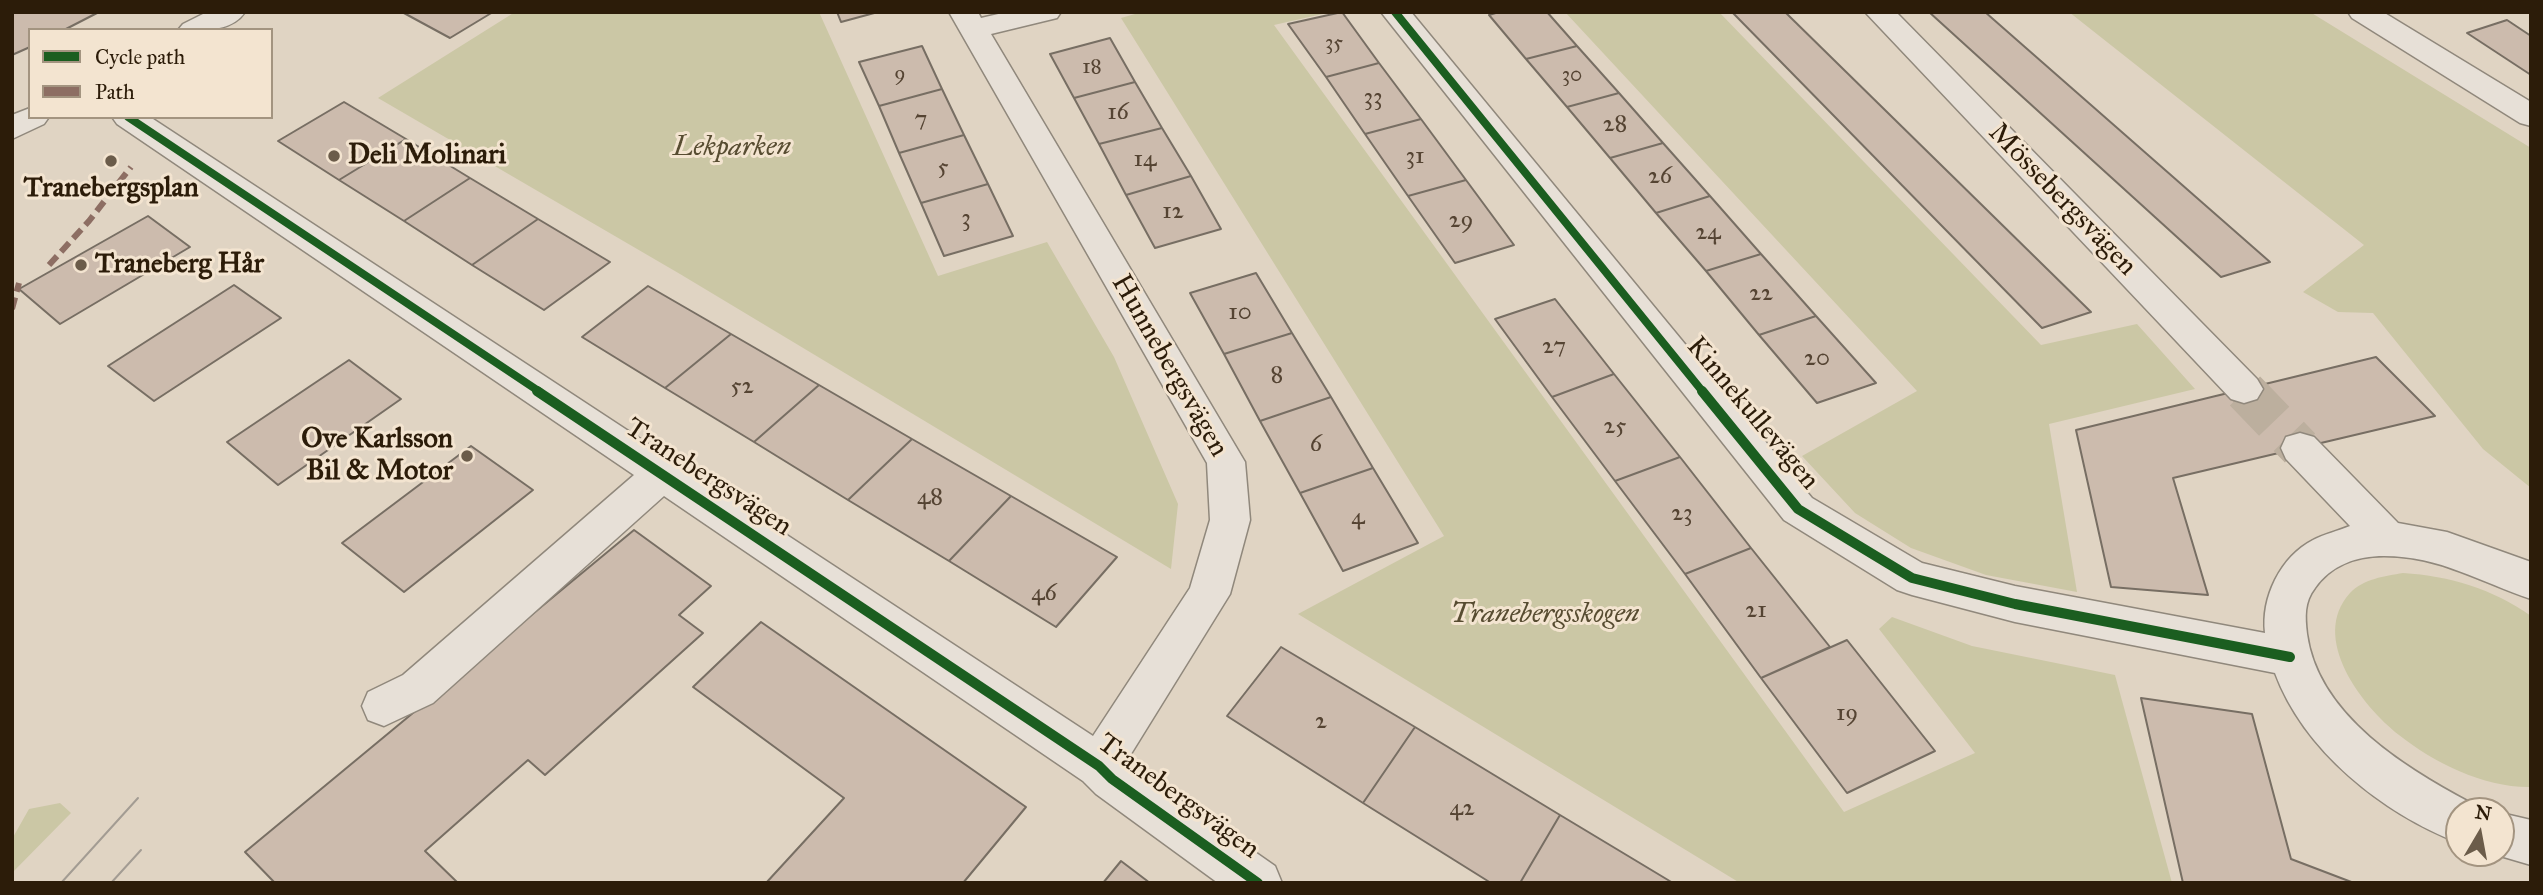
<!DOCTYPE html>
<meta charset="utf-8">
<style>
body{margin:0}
#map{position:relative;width:2543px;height:895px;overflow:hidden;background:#e0d4c3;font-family:"IM FELL Great Primer",serif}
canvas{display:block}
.frame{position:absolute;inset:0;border:14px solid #2c1c09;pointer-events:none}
.legend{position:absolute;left:28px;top:28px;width:245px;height:91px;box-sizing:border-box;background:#f3e4d0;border:2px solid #a39480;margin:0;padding:9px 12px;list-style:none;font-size:21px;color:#2c1c09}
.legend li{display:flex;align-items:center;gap:14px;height:35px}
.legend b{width:35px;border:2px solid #a39480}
.north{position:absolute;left:2445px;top:797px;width:70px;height:70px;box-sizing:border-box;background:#f3e4d0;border:2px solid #a39480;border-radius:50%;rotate:10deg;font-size:19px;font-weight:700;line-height:28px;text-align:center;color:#2c1c09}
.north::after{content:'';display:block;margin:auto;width:24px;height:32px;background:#6b5c4a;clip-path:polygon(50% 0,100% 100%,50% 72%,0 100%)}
</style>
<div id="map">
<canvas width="2543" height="895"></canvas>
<div class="frame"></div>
<ul class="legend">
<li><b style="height:9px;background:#1b5e20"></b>Cycle path</li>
<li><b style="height:9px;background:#8d6e63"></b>Path</li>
</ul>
<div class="north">N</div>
</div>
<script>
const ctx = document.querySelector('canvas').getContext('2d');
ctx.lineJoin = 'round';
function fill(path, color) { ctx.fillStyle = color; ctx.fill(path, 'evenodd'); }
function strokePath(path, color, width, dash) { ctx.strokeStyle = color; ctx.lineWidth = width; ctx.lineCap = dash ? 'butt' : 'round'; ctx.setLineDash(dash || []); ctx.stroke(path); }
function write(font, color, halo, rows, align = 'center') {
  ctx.font = font + ' "IM FELL Great Primer",serif'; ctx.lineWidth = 6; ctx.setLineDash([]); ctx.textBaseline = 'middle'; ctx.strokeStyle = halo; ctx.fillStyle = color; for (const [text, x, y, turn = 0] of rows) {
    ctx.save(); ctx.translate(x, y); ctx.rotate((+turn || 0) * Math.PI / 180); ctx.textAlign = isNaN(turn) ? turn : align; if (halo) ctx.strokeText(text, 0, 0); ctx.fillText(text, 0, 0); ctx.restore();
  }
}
fill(new Path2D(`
 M515 12H819L938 276 1047 242 1114 357 1178 504 1171 569 680 274 378 98Z
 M1142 12H1331L1274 25 1844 812 1975 753 1879 629 1892 617 1972 646 2115 675 2172 883H1740L1298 614 1444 536 1121 18Z
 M1565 12H1719L2041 345 2137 324 2195 389 2049 424 2077 592 1986 575 1911 548 1855 513 1802 456 1917 391Z
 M2069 12H2310L2531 148V488L2483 449 2373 313 2338 312 2303 292 2364 245Z
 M2403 573C2450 576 2493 589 2531 616V787C2485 788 2434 763 2399 735 2362 706 2309 638 2350 593 2363 579 2385 576 2403 573Z
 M60 803 71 813 12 873V839L29 809Z`), '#cbc7a5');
const building = new Path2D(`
 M12 12H99L64 30H30V47L12 55Z
 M402 12H493L450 38Z
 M837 12H878L841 22Z
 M1342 12 1379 63 1326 77 1288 24Z
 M1499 12H1547L1577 46 1526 59 1489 15Z
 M1732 12H1785L2091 312 2042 328Z
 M1929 12H1985L2270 262 2221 277Z
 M2507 20 2531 36V75L2467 33Z
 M1110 38 1135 82 1074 98 1050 54Z
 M922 46 942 89 879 106 859 62Z
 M1577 46 1619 93 1567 107 1526 59Z
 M1379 63 1421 119 1365 134 1326 77Z
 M1135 82 1162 128 1099 144 1074 98Z
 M942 89 964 135 899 153 879 106Z
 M1619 93 1663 143 1610 158 1567 107Z
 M344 102 406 139 339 180 278 141Z
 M1421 119 1466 180 1408 196 1365 134Z
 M1162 128 1191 176 1126 195 1099 144Z
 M964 135 988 184 921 203 899 153Z
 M406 139 470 178 404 221 339 180Z
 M1663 143 1710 196 1656 213 1610 158Z
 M1191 176 1221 229 1155 248 1126 195Z
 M470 178 538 219 472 265 404 221Z
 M1466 180 1514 245 1455 263 1408 196Z
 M988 184 1013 236 944 256 921 203Z
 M1710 196 1761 254 1706 271 1656 213Z
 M148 216 190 247 60 324 19 289Z
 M538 219 610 262 544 310 472 265Z
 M1761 254 1816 316 1759 335 1706 271Z
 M1256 273 1292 333 1224 354 1190 293Z
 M234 285 281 318 154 401 108 366Z
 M648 286 731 334 665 388 582 337Z
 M1555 299 1614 374 1552 397 1495 319Z
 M1816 316 1876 383 1817 403 1759 335Z
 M1292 333 1331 397 1260 421 1224 354Z
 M731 334 819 385 754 442 665 388Z
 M2376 357 2435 416 2173 478 2208 595 2111 587 2076 430Z
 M349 360 401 399 278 485 227 442Z
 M1614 374 1680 457 1615 481 1552 397Z
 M819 385 912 439 848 500 754 442Z
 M1331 397 1373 468 1300 493 1260 421Z
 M912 439 1011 496 949 561 848 500Z
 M471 446 533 490 404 592 342 543Z
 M1680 457 1751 548 1685 574 1615 481Z
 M1373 468 1418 543 1343 571 1300 493Z
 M1011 496 1117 557 1056 627 949 561Z
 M634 530 711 586 679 615 703 633 545 775 528 760 425 851 458 883H275L245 852Z
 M1751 548 1830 647 1761 678 1685 574Z
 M761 622 1026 807 963 883H766L844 798 693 687Z
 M1847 640 1935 751 1847 793 1761 678Z
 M1281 647 1415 727 1363 803 1227 716Z
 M2141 698 2252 714 2291 859 2354 883H2183Z
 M1415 727 1560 815 1520 883H1491L1363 803Z
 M1560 815 1673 883H1520Z
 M1121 861 1150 883H1103Z`);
fill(building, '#ccbbad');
strokePath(building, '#776e63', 2);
strokePath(new Path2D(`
 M2244 389 2247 392`), '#bcaf9e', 33, [33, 17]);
strokePath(new Path2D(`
 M2245 391 2300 448`), '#bcaf9e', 42, [42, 21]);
const minor = new Path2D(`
 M207 12H245C231 33 201 30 178 30L183 24Z
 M949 12H978L981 18 1007 12H1061L1057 18 991 34 1245 462 1250 520 1230 594 1126 762 1275 866 1282 883H1218L1096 794 1083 781 664 496 433 703 384 726 368 720 362 706 368 692 403 675 634 475 117 124 112 117H150L1093 736 1190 588 1210 520 1207 463Z
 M1381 12H1411L1812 498 1922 563 2015 586 2265 633C2261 598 2280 557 2313 540 2324 534 2338 531 2350 526L2286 459 2281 448 2286 437 2300 433 2314 437 2398 523 2447 532 2531 562V599C2480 582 2440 556 2384 556 2357 556 2331 565 2315 588 2304 602 2305 617 2307 634 2318 716 2408 770 2475 805L2478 811H2459V843C2382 813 2304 751 2275 673L2015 622 1912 595 1897 590 1784 520Z
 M1865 12H1896L2257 379 2263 389 2257 399 2244 403 2231 399Z
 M2348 12H2383L2531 102V126L2520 123 2352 18Z
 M30 108V117H49L44 124 12 139V115Z
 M2501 813 2531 820V865L2490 853H2501Z`);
strokePath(minor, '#90887c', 3);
fill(minor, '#e7e0d7');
strokePath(new Path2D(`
 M61 883 138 798
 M111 883 141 850`), '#a39c93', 2);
strokePath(new Path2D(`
 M49 265 89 221 131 167
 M12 309 19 283`), '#8d6e63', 6, [12, 6]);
strokePath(new Path2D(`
 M1395 12 1703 392
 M128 117 540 392`), '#1b5e20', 8);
strokePath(new Path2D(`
 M537 391 1099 766 1112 779 1258 883
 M1702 391 1798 509 1912 578 2015 604 2290 657`), '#1b5e20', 10);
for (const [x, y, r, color] of [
 [334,156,7,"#6b5c4a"],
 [111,161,7,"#6b5c4a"],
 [81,265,7,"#6b5c4a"],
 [467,456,7,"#6b5c4a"]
]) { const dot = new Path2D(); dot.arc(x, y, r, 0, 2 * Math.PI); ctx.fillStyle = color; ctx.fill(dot); strokePath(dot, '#f3e4d0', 2.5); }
write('21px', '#543', null, [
 ["35",1334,44],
 ["18",1092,68],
 ["9",900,75],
 ["30",1572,76]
]);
write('24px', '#543', null, [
 ["33",1373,98],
 ["16",1118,113],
 ["7",921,120],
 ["28",1615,125],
 ["31",1415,157],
 ["14",1145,160],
 ["5",943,168],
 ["26",1660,177],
 ["12",1173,212],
 ["3",966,219],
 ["29",1461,221],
 ["24",1708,233],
 ["22",1761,294],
 ["10",1240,313],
 ["27",1554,347],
 ["20",1817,359],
 ["8",1277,376],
 ["52",742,387],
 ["25",1615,427],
 ["6",1316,445],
 ["48",930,498],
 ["23",1682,514],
 ["4",1358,518],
 ["46",1044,594],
 ["21",1756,611],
 ["19",1847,714],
 ["2",1321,722],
 ["42",1462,809]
]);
write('italic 28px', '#574c31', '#f3e4d0', [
 ["Lekparken",732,148],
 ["Tranebergsskogen",1545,615]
]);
write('bold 28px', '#2c1c09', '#f3e4d0', [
 ["Deli Molinari",348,156],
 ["Tranebergsplan",111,189,"center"],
 ["Traneberg Hår",95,265],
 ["Ove Karlsson",453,440,"right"],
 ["Bil & Motor",453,472,"right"]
], 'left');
write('28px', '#2c1c09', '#f3e4d0', [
 ["Mössebergsvägen",2062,200,46],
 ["Hunnebergsvägen",1169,366,60],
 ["Kinnekullevägen",1752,414,50],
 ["Tranebergsvägen",708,478,33],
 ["Tranebergsvägen",1178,797,36]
]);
</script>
